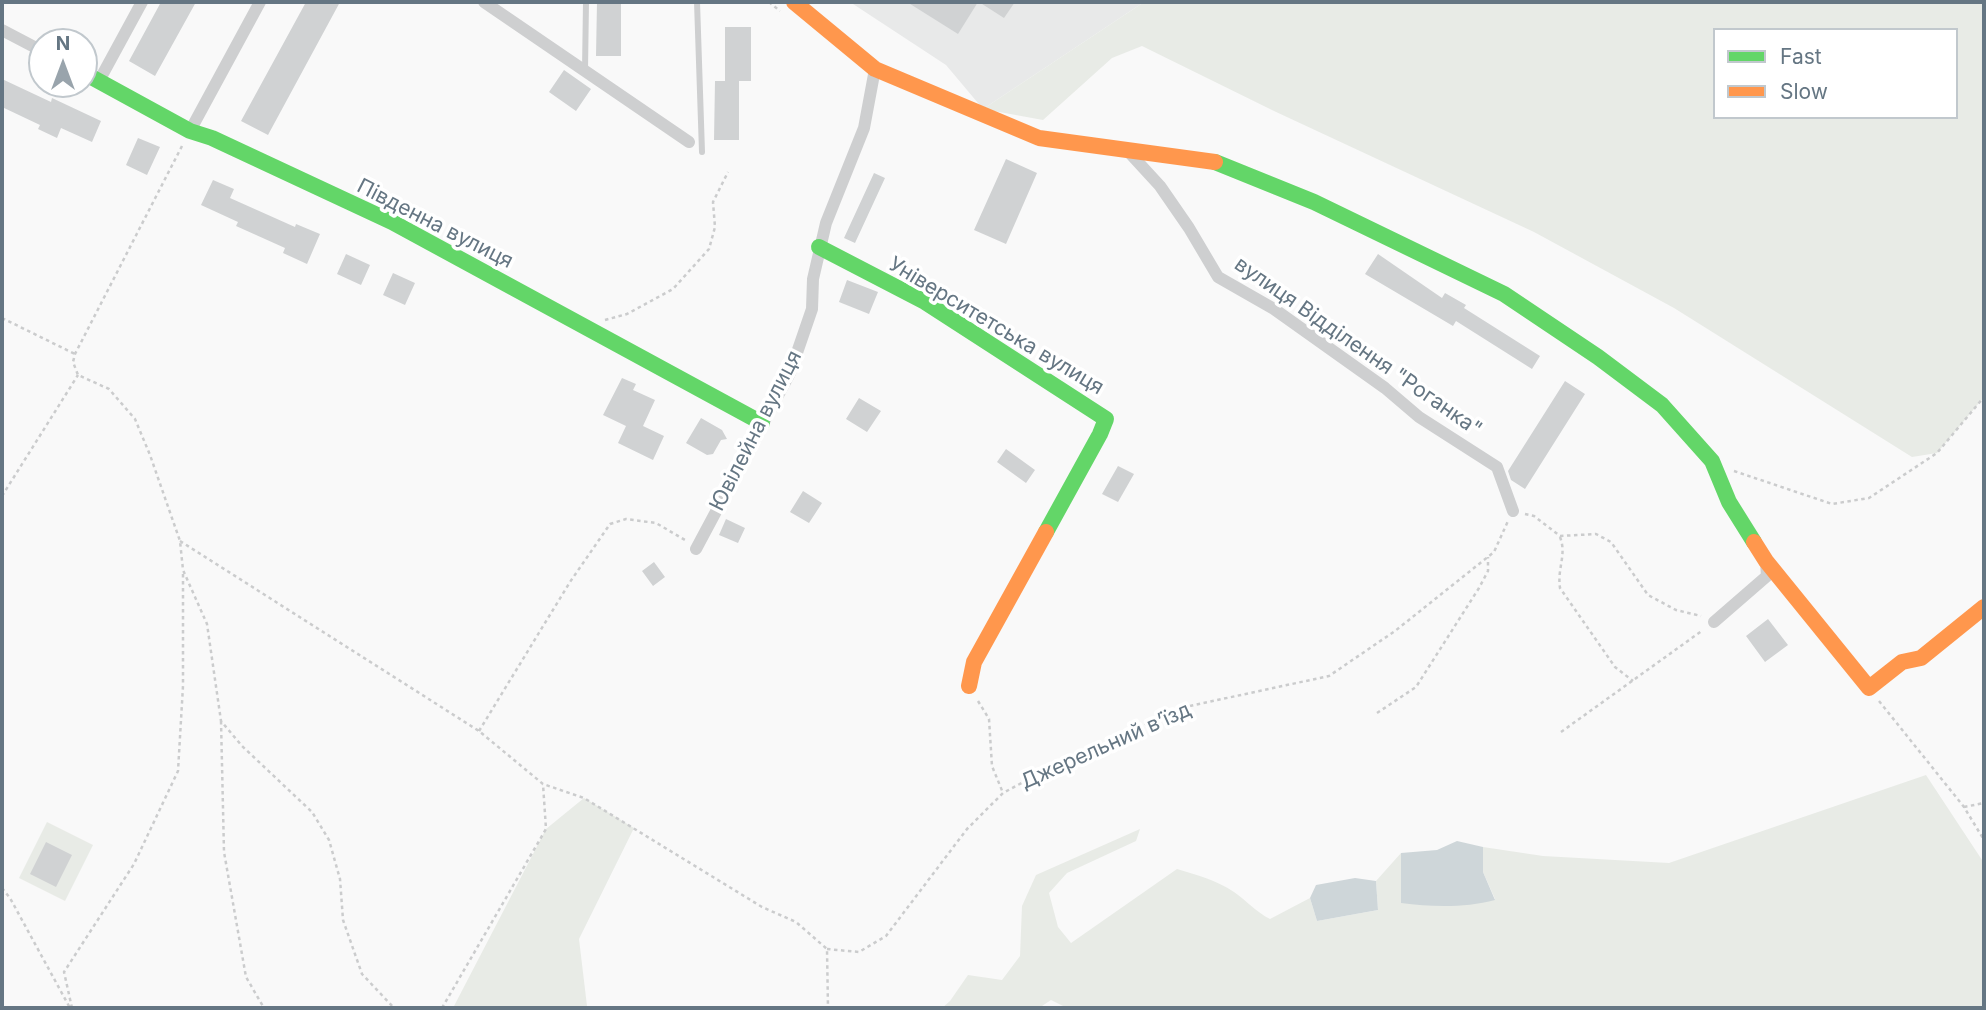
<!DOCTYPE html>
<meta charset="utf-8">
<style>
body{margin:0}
#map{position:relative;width:1986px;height:1010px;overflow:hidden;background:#f9f9f9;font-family:Inter,sans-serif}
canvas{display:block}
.frame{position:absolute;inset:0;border:4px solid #657683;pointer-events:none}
.legend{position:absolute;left:1713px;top:28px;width:245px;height:91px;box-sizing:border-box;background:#fff;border:2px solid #c1c8cd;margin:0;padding:9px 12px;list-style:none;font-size:21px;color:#657683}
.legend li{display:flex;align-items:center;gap:14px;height:35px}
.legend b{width:35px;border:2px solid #c1c8cd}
.north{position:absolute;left:28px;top:28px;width:70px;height:70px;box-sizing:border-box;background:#fff;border:2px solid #c1c8cd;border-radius:50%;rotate:0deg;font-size:19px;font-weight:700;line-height:28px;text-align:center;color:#657683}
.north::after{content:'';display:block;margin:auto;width:24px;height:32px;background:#99a4ac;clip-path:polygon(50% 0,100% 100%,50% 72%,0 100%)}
</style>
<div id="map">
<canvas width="1986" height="1010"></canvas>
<div class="frame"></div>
<ul class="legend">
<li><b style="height:9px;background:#63d668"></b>Fast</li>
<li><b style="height:9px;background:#ff974d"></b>Slow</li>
</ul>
<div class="north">N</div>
</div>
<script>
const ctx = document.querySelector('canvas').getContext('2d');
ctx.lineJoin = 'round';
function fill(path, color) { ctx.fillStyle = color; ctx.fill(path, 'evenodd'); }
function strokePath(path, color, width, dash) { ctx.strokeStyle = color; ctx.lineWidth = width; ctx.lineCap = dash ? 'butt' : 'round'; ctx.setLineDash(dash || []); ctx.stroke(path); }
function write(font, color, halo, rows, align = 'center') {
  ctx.font = font + ' Inter,sans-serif'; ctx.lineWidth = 7; ctx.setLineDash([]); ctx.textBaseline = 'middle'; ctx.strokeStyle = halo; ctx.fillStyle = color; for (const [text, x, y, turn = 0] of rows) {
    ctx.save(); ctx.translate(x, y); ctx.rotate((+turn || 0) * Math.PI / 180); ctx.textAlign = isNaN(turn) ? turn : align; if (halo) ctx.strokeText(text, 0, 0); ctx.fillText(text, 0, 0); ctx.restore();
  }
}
fill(new Path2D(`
 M850 2H1144L983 109 946 65Z`), '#e8e9e9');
fill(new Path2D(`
 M1144 2H1984V397L1937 453 1912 457 1674 308 1534 232 1274 111 1142 46 1112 58 1043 120 983 109ZM1715 30H1956V117H1715Z
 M1926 775 1984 863V1008H1067L1051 1000 1039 1008H942L950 1001 968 975 1002 980 1020 956 1022 906 1036 875 1140 829 1136 841 1067 873 1049 893 1058 927 1071 943 1177 869C1197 875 1216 880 1234 892 1247 901 1256 912 1270 919L1310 898 1317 921 1378 910 1376 881 1401 853V903L1495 899 1483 872V847L1543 856 1669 863Z
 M584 798 634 828 579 939 587 1006 585 1008H453L546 829Z
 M47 822 93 845 65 901 19 878Z`), '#e8ebe6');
fill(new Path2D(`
 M1457 841 1483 847V872L1495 900C1465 908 1432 907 1401 903V853L1437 850Z
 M1355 878 1376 881 1378 910 1317 921 1310 898 1316 885Z`), '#ced6d9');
fill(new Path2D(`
 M161 2H196L155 76 129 61Z
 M306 2H340L268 135 241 121Z
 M597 2H621V56H596Z
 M907 2H978L958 34Z
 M979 2H1015L1004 18Z
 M725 27H751V81H739V140H714L715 81H725Z
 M564 70 591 89 576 111 549 92Z
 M2 79 51 102 52 98 101 121 92 142 61 128 57 138 38 129 40 125 2 107Z
 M138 138 160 147 147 175 126 165Z
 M1006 159 1037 173 1006 244 974 230Z
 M874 173 885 178 855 243 844 238Z
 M213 180 234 189 230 198 295 227 296 224 320 234 307 264 283 253 285 248 236 226 238 222 201 205Z
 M346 254 370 265 361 285 337 274Z
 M1378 254 1442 298 1445 293 1466 305 1464 308 1540 356 1532 369 1456 321 1453 326 1365 274Z
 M393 273 415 283 405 305 383 295Z
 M847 280 878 292 869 314 839 302Z
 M622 378 636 384 633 390 655 400 643 426 664 436 653 460 618 443 626 426 603 415Z
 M1565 381 1585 394 1525 489 1511 480 1508 471Z
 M859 398 881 411 867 432 846 419Z
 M701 418 722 430 727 439 721 440 713 454 707 455 686 443Z
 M1006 449 1035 470 1026 483 997 462Z
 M1118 466 1134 474 1118 502 1102 494Z
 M803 491 822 503 809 523 790 512Z
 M726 519 745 528 738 543 719 535Z
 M654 562 665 577 653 586 642 571Z
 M1768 619 1788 645 1765 662 1746 636Z
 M46 842 72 855 56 887 30 874Z`), '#d0d2d3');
strokePath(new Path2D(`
 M769 2 780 11
 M182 146 75 354 73 362 78 375 109 389 135 419 150 455 180 541 183 570 207 624 221 721 242 746 312 812 329 840 340 879 343 920 362 974 394 1008
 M2 318 75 354
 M605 320 627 314 673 289 709 249 715 227 713 202 728 172
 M1734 471 1832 504 1869 498 1937 453 1984 397
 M2 496 78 375
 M1525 514 1534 516 1560 536 1596 534 1611 542 1648 595 1676 610 1701 616
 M1560 537C1567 555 1557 568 1560 588L1615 667 1633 681
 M180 541 479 731 543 784 584 798 762 907 796 922 827 949 828 1008
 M978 701 989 719 992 766 1003 793
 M1879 701 1964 807 1984 840
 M1377 713 1416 687 1479 588 1488 571V557
 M221 721 224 852 246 977 264 1008
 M479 731 570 582 610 524 626 519 656 523 685 540
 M1561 732 1703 630
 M1964 807 1984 803
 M2 888 10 898 70 1008
 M827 949 859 952 886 936 967 829 1003 793 1053 766 1185 707 1329 676 1395 631 1494 552 1508 521
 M72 1008 64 972 134 864 178 771 183 686V573
 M442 1008 546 829 543 784`), '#cbcccd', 2.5, [3.5, 3.5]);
strokePath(new Path2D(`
 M697 2 702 152
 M585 70 586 2`), '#cecfd0', 6);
strokePath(new Path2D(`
 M484 2 689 142
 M2 30 42 51
 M99 81 142 2
 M190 131 260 2
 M1126 149 1160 186 1189 228 1218 277 1274 309 1385 388 1419 417 1497 467 1513 511
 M696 549 790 373 812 309 813 279 826 223 864 128 875 69
 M1714 622 1767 576 1766 562`), '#cecfd0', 12);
strokePath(new Path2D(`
 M84 73 190 131 212 138 392 222 762 423
 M1215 162 1314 202 1504 294 1598 357 1662 405 1712 461 1729 502 1754 542
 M819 247 925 302 1106 419 1100 434 1046 532`), '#63d668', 16);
strokePath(new Path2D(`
 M794 2 875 69 1039 138 1215 162
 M1754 542 1766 561 1869 688 1902 662 1921 658 1984 607
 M969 686 974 662 1046 532`), '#ff974d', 16);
write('21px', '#657683', '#fff', [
 ["Південна вулиця",435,224,27],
 ["Університетська вулиця",996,326,31],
 ["вулиця Відділення \"Роганка\"",1358,347,35],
 ["Ювілейна вулиця",756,431,-63],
 ["Джерельний в’їзд",1106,746,-24]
]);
</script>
